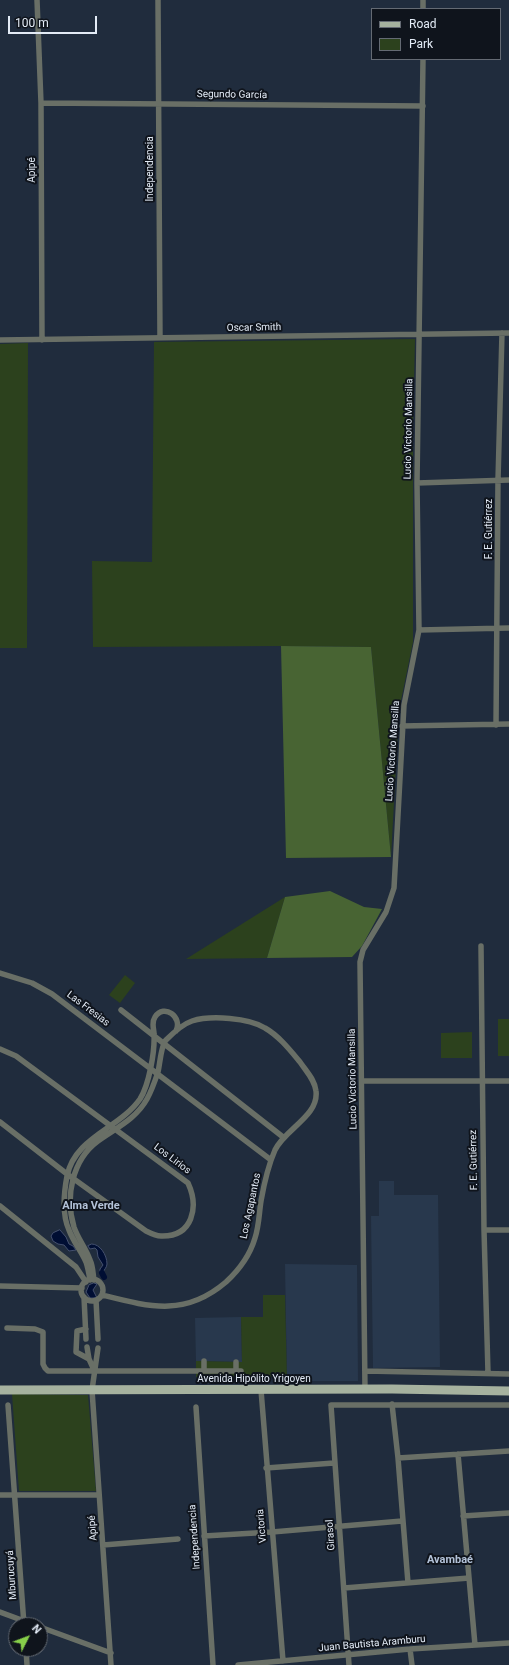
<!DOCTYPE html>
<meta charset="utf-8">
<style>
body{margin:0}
#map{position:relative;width:509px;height:1665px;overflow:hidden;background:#202c3d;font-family:Roboto,sans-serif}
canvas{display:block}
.legend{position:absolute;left:371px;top:8px;width:130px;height:52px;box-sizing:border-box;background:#0f141c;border:1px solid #646a73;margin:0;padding:5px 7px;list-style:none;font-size:12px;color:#e3ebf6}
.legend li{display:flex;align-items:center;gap:8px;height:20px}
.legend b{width:20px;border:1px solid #646a73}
.north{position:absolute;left:8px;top:1617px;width:40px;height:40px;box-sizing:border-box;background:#0f141c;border:1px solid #646a73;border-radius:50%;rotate:48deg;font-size:11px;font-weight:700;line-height:16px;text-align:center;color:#e3ebf6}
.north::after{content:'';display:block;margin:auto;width:14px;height:18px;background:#87cf4a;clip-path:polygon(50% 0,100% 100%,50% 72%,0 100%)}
.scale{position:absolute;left:8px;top:16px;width:89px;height:18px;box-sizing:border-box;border:2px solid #e3ebf6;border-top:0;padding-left:5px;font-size:12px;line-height:14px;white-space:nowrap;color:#e3ebf6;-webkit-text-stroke:3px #0f141c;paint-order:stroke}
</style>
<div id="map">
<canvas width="509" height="1665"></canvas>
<ul class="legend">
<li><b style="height:5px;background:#a6b29f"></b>Road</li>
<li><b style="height:11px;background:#2c411d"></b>Park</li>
</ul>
<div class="north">N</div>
<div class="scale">100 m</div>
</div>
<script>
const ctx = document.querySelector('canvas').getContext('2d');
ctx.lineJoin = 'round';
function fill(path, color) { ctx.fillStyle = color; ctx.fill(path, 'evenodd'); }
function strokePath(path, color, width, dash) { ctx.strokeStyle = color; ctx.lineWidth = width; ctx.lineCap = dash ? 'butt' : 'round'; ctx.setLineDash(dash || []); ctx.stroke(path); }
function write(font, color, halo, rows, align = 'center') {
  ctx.font = font + ' Roboto,sans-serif'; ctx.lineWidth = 4; ctx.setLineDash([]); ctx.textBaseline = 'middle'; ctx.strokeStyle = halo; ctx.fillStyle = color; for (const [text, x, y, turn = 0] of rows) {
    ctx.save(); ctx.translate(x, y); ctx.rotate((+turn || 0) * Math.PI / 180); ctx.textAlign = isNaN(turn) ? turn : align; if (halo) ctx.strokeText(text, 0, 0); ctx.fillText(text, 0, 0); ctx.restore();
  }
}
fill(new Path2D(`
 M379 1181H394V1195H438L440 1367 373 1368 371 1216H379Z
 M285 1264 357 1265 358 1381H287Z
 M241 1317 242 1362 196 1361 195 1318Z`), '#28384d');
fill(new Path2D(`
 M415 339 413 422V642L399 710 391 857 371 647 281 646 93 647 92 561 152 562 154 342Z
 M28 343 27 648H0V344Z
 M285 897 267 958 186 959Z
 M125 975 135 983 120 1003 109 995Z
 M498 1019H509V1056H498Z
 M472 1032V1058H441V1033Z
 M263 1295H285L287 1381H280L272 1377H196V1361L242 1362 241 1317H263Z
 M12 1394 88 1395 96 1491H19Z`), '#2c411d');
fill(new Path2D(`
 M281 646 371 647 391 857 286 858Z
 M330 891 364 907 382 909 362 946 352 957 267 958 285 897Z`), '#486433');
const water = new Path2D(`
 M60 1230 66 1237 69 1244 73 1246 76 1250 69 1251 64 1245 58 1244 53 1241 51 1236 53 1233Z
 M92 1244C100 1244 107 1255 107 1264 107 1267 104 1270 103 1272L100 1273V1269L103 1265 98 1257 97 1250 95 1248 90 1249 88 1246Z
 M94 1283 97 1284 93 1290 97 1298H90L86 1292 89 1285Z`);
fill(water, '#000e33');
strokePath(water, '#44506e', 1);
strokePath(new Path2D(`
 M102 1273 104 1277`), '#000e33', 6);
strokePath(new Path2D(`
 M37 0 41 103 42 340
 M158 0 160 338
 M423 9V0
 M41 103 423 106
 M0 340 509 333
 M417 483 509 480
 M419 630 509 628
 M496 725 498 480 502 333
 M402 726 509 724
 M481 946 484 1230 488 1373
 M0 973 32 983 52 994 271 1160
 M121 1010 283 1137
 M0 1049 16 1056 188 1183C199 1207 193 1237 161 1236 156 1236 150 1233 146 1231L67 1174 0 1122
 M362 1081H509
 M0 1206 76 1267 86 1282
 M484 1230H509
 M81 1290a11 11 0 1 1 22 0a11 11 0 1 1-22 0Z
 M90 1280C89 1274 88 1268 86 1262 81 1251 73 1241 69 1230 62 1215 64 1192 67 1176 75 1137 119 1129 140 1099 149 1085 155 1051 154 1034 154 1028 151 1023 155 1017 164 1003 183 1017 176 1031
 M94 1280C93 1274 93 1266 90 1260 86 1248 78 1239 74 1227 65 1197 72 1160 98 1141 116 1128 136 1119 147 1099 152 1090 155 1081 158 1072 160 1064 161 1045 166 1040 173 1033 183 1024 192 1021 211 1015 249 1018 265 1028 279 1036 290 1050 300 1062 306 1071 315 1080 316 1091 319 1116 285 1129 275 1150 268 1166 264 1184 261 1201 259 1214 259 1226 255 1238 250 1255 239 1270 226 1282 185 1317 150 1307 102 1295
 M0 1286 82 1288
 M84 1297 86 1339
 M96 1300 98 1339
 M7 1328 35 1329 43 1332V1364L45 1368 48 1371H241
 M86 1329 77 1331 76 1352 89 1359
 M87 1347 89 1359 94 1370
 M98 1348 92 1390 111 1665
 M204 1371V1361
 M236 1371V1362
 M365 1371 509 1374
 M365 1389 360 962 363 950 386 912 394 888 404 705 419 630 417 483 423 59
 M261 1390 283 1661
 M392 1404 398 1458 408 1583
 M8 1405 24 1625
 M196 1407 213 1665
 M458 1454 475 1645
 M398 1458 509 1451
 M266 1468 334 1463
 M0 1495H99
 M463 1516 509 1513
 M204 1536 272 1532 402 1521
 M103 1545 178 1539
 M344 1588 469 1578
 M0 1612 35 1625
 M40 1627 111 1653
 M26 1649 27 1665
 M410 1649 412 1665
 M238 1665 410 1649 509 1643
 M349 1665 331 1405H509`), '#696f66', 5.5);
strokePath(new Path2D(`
 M0 1390 392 1389 509 1391`), '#a6b29f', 9);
write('10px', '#e3ebf6', '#0f141c', [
 ["Segundo García",232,95,1],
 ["Independencia",150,169,-90],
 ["Apipé",32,170,-90],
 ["Oscar Smith",254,328,-1],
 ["Lucio Victorio Mansilla",409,429,-89],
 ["F. E. Gutiérrez",489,529,-90],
 ["Lucio Victorio Mansilla",393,751,-86],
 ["Las Fresias",88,1009,37],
 ["Lucio Victorio Mansilla",353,1079,-91],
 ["Los Lirios",172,1159,37],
 ["F. E. Gutiérrez",474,1160,-91],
 ["Los Agapantos",251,1206,-78],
 ["Avenida Hipólito Yrigoyen",254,1379],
 ["Victoria",262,1526,-95],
 ["Apipé",93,1528,-94],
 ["Girasol",331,1535,-94],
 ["Independencia",195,1537,-94],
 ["Mburucuyá",12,1575,-94],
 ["Juan Bautista Aramburu",372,1644,-5]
]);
write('bold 11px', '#b3c2d8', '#0f141c', [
 ["Alma Verde",91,1206],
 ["Avambaé",450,1560]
]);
</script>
